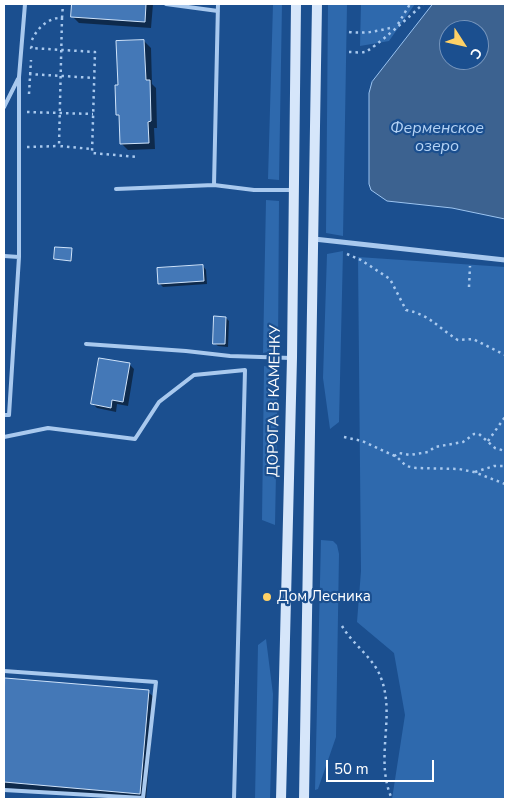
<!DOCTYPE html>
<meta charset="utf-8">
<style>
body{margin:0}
#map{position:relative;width:509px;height:803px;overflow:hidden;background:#1b4f8f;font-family:"Nunito Sans",sans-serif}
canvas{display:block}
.frame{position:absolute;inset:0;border:5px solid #fff;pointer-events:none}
.north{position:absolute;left:439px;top:20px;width:50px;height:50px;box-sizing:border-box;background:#1b4f8f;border:1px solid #7695bc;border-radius:50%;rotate:125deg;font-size:14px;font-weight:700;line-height:20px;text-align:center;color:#fff}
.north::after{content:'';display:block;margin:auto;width:18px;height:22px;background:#ffd166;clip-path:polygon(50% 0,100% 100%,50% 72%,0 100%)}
.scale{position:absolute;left:326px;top:760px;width:108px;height:22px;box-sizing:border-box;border:2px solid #fff;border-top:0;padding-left:6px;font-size:15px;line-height:18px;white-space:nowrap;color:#fff;-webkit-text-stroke:4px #1b4f8f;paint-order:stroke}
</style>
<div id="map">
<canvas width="509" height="803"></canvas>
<div class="frame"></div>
<div class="north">С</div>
<div class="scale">50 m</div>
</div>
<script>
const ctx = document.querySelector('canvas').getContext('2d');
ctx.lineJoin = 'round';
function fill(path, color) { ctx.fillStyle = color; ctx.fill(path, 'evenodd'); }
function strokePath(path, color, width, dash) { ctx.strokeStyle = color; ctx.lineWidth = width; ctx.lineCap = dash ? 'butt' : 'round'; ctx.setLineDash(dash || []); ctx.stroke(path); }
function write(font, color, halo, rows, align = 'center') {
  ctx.font = font + ' "Nunito Sans",sans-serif'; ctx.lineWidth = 4.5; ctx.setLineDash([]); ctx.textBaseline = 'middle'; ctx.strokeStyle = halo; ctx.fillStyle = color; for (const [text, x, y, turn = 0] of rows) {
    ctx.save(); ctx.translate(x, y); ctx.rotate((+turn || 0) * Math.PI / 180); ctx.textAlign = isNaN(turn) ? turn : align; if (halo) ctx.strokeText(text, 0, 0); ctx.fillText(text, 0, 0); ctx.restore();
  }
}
fill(new Path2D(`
 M273 4H282L279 180 268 179Z
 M328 4H347L343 236 326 233Z
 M361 4H415L389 41 360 46Z
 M266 200 279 201 278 350 263 353Z
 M343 251 339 422 330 429 323 378 327 254Z
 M358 257 505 267V799H392L405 715 394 653 357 622 361 571Z
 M264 366 278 369 275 525 262 520Z
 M321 540 333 541 337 545 339 554 336 737 318 789 315 790Z
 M266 639 273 694 270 799H255L258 645Z`), '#2e69ad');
const water = new Path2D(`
 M433 4H505V219L452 208 387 201 371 190 369 184V93L372 82ZM449 30H479V60H449Z`);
fill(water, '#3c6290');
strokePath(water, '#9cc4f0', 1);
fill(new Path2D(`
 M73 4H153L151 28 79 23 72 16Z
 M144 41 151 48 152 84 156 88 157 128H154L155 149 128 150 121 143 120 117 117 114 119 86Z
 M71 249 72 261 55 259Z
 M203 266 206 270 207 284 163 287 159 283Z
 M226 318 229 321 228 347 218 346 214 343Z
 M129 364 134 369 128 406 117 404 116 412 97 408 92 403Z
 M6 679 148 692 155 698 146 799 4 788V707Z`), '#0007');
const building = new Path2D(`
 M72 4H146L145 22 71 17Z
 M144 40 146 80H150L151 121 148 122 149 143 120 144 119 115H116L115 85H118L116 41Z
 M55 247 72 248 71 261 54 259Z
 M203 265 204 281 158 284 157 268Z
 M214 316 226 317 225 344H213Z
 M99 358 130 363 123 402 112 400 111 408 91 404Z
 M5 678 149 690 140 794 4 782Z`);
fill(building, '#4478b7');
strokePath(building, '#cfe3fa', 1);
strokePath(new Path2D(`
 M62 18 63 4
 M398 24 410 4
 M349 32C366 34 378 31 394 27
 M32 40C37 28 49 17 62 18L59 146 92 149
 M32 46 31 48 95 52 92 153 137 157
 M349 52C354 52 360 53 365 52 372 50 415 12 423 4
 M29 74 95 78
 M29 94 31 60
 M27 112 93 114
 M27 147 59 146
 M347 254 361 260 390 279 406 310C431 315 438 328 458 340L473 339 505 355
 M469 287 470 266
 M344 437 362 441 397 457 406 466 416 468 459 469 474 472 505 484
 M488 441 505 417
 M394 456 399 453 410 455 428 452 435 447 463 442 474 434H479L495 448 505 451
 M475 472 494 466H505
 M342 626C353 645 374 658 381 678 396 717 374 759 392 799`), '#a9c9ee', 2.5, [2.5, 4]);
strokePath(new Path2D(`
 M166 4 218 11
 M4 107 18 79
 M214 185 218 4
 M116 189 214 185 254 190H293
 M4 256 19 257
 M86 344 186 351 230 356 291 358
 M4 415H9L19 257V77L25 4
 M4 437 48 428 135 439 159 402 194 375 245 370 234 799
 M4 671 156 682 143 798 4 790`), '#a9c9ee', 4);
strokePath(new Path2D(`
 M314 239 505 260`), '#a9c9ee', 5);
strokePath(new Path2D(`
 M281 799 292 358 296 4
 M304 799 317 4`), '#d6e6fa', 10);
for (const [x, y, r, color] of [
 [267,597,5,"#ffd166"]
]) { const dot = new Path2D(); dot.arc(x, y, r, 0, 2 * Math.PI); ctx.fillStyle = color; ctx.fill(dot); strokePath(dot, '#1b4f8f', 2); }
write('15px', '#fff', '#1b4f8f', [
 ["ДОРОГА В КАМЕНКУ",275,401,-89]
]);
write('15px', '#fff', '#1b4f8f', [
 ["Дом Лесника",277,597]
], 'left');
write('italic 16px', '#b5d3f5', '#1b4f8f', [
 ["Ферменское",437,129],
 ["озеро",437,147]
]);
</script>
